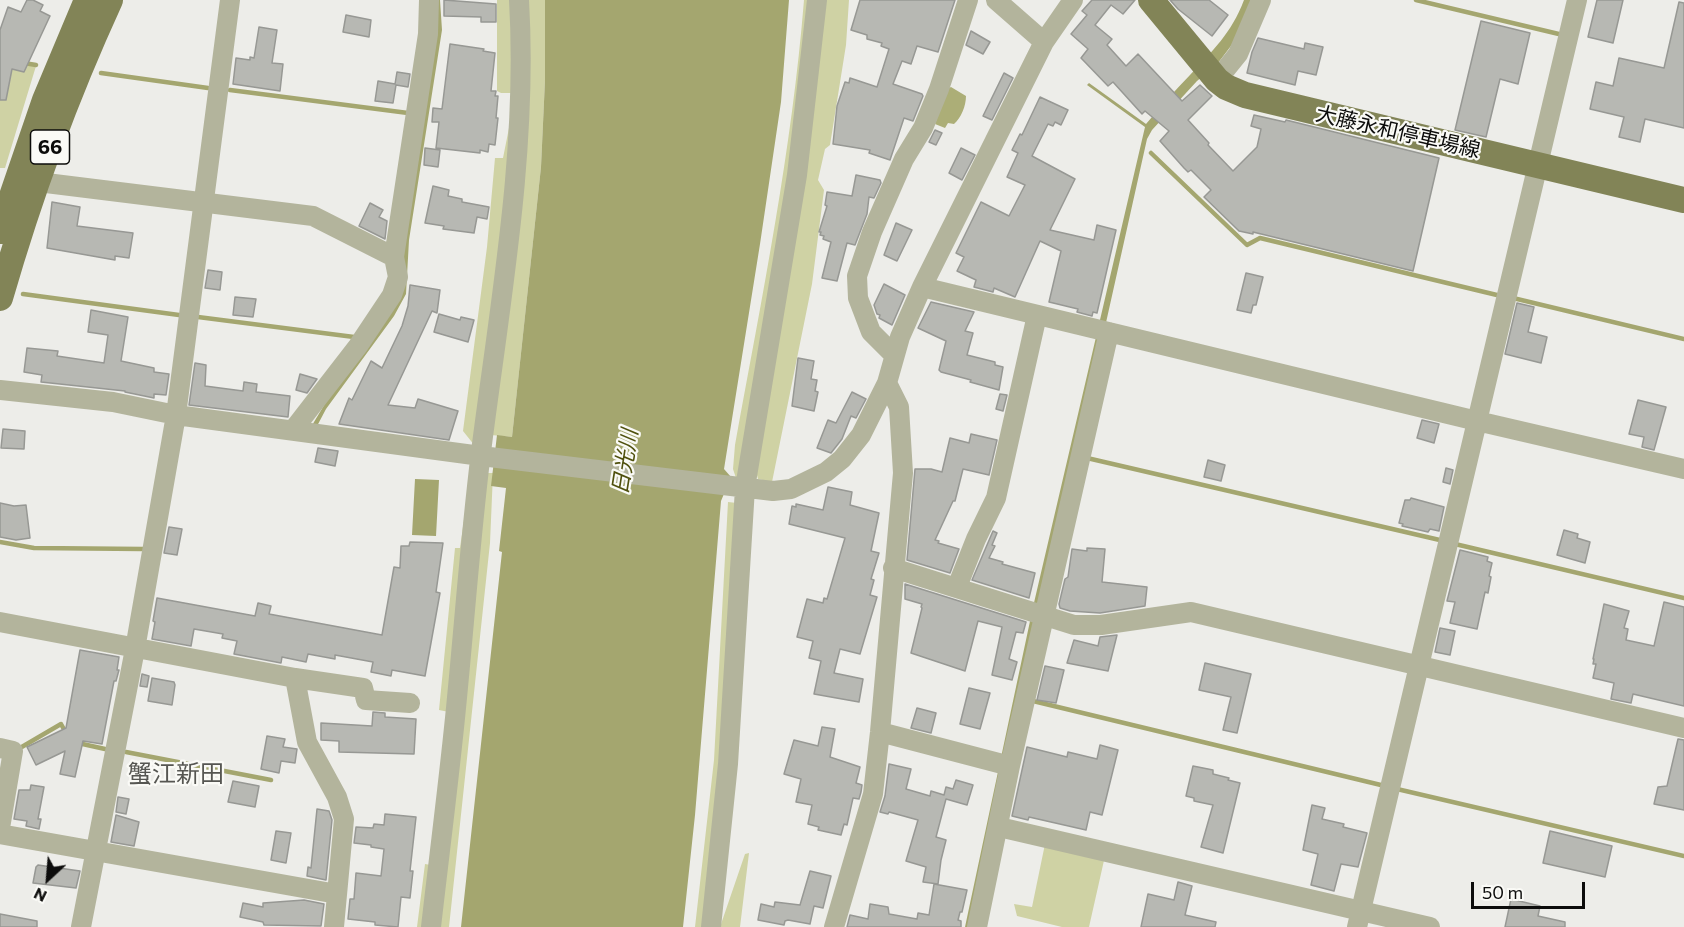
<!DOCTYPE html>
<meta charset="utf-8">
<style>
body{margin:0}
#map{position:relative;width:1684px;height:927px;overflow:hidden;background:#edede9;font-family:Commissioner,sans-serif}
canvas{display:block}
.north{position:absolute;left:18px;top:849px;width:60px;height:60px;-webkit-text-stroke:4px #fafaf6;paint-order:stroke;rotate:206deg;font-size:16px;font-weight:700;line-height:24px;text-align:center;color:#0c0c0b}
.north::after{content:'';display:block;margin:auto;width:21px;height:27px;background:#0c0c0b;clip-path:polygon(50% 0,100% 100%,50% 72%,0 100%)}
.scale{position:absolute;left:1471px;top:882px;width:114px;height:27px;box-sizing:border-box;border:3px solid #0c0c0b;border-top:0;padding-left:8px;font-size:18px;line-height:21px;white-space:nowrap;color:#0c0c0b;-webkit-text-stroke:4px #fafaf6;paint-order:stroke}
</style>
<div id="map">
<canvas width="1684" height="927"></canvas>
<div class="north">N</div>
<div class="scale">50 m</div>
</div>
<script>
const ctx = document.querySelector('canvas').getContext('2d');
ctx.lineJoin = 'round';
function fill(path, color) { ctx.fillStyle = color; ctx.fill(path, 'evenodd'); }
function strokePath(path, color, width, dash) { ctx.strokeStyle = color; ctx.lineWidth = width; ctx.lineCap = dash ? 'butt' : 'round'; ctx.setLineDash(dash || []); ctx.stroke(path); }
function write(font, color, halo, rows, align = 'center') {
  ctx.font = font + ' Commissioner,"Noto Sans JP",sans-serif'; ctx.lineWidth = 4.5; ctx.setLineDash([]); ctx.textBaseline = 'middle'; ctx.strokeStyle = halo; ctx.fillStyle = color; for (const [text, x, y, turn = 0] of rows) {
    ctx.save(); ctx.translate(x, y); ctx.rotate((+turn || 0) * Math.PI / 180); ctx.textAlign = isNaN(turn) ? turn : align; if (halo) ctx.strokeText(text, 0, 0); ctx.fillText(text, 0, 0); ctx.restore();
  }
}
fill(new Path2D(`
 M497 0H515L516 93H501L497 91Z
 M524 0H545V80L541 167 512 437 491 435Z
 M804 0H813L808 52 738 478H736L733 469 735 445C762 297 792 150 804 0Z
 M820 0H849L846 45 830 145 825 149 818 180 824 190 812 284 772 482 758 479 754 463Z
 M7 62 36 66 5 168H0V63Z
 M517 107 475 446 463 431 487 247 495 158H503L513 108Z
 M486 473H493L490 543 449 927H436Z
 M469 484 449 712 439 710 455 548H460Z
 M728 502 737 503 738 532 705 927H695L714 760Z
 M1045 844 1105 856 1089 927H1062L1017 916 1014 904 1032 907Z
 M749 853 740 927H720L745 854Z
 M425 864 431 865 424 927H417Z`), '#cfd2a4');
fill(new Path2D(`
 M951 87 966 96C966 106 961 118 954 124L948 123 945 128 935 124 947 89Z`), '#acae77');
fill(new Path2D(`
 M437 0H440L442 30 409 240 406 294 394 316 326 409 316 428 311 427 323 407 402 257Z
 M545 0H789L781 102 760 244 724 469 731 477 721 501 695 815 683 927H461L502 552 499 551 506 488 491 486 497 435 512 437 541 167 545 80Z
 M1244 0H1254L1237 38 1218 63 1197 81 1152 130 1147 139 971 927H965L1033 607 1145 127 1087 85 1089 83 1146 124C1160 108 1174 91 1190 75 1213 50 1231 34 1244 0Z
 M415 479 439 480 436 536 412 535Z`), '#a4a66f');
strokePath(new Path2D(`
 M1416 0 1563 35
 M24 63 36 65
 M101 73 208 88
 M230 90 408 113
 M1151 153 1247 245 1260 238 1501 296
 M23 294 179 315
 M1513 298 1684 339
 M198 317 354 337
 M1087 458 1444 541
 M0 542 34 548 143 549
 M1455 544 1684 598
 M1033 701 1385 786
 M78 743 105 749
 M18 747 20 748 61 724 66 733
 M126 752 271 780
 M1397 789 1684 856`), '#a4a66f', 4.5);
const building = new Path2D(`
 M27 0H33L43 5 40 11 50 16 24 72 12 69 6 100H0V30L8 7 21 12Z
 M444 0 496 4V22H481V17L444 16Z
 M860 0H955L938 52 917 46 911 64 902 61 893 84 922 94 923 96 913 121 904 118 890 160 869 153 870 150 833 144 837 106 845 82 849 83 850 78 877 87 889 49 881 46 882 43 867 39V35L851 30Z
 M1092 0H1135L1123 14 1111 5 1095 25 1112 39 1107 45 1126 66 1138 54 1182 101 1200 85 1212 96 1188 120 1209 143 1208 145 1233 171 1257 147 1261 129 1251 126 1254 115 1285 122 1286 120 1439 158 1413 271 1253 232V234L1239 231 1204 197 1211 190 1191 170 1188 172 1184 168 1160 141 1169 131 1145 111 1142 114 1113 82 1108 86 1081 58 1088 49 1071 34 1087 15 1082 11Z
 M1170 0H1209L1228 15 1212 36 1178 9Z
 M1597 0H1623L1613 43 1588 37Z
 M1679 2 1684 3V128L1645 119 1640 142 1619 137 1624 117 1590 109 1596 82 1613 86 1619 58 1664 68Z
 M346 15 371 20 369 37 343 32Z
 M1481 21 1530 33 1518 84 1500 79 1486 137 1455 130Z
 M259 27 277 30 272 63 283 64 280 91 233 84 236 58 250 60V57L254 58Z
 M971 31 990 42 983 54 966 45Z
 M1258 38 1304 49 1305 43 1323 47 1316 75 1298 71 1295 85 1247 73 1252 52Z
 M450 44 484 49 483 51 495 53 491 91H496L495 96H498L496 118H498L495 145 489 144 488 152 480 150V153L436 148 439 122H432L433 108 442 109Z
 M397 72 410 74 408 87 396 85 393 103 375 101 378 81 395 84Z
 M1004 73 1013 78 992 120 983 116Z
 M1040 97 1068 110 1061 125 1055 122 1053 126 1048 124 1032 156 1075 179 1050 230 1094 240 1097 225 1116 230 1097 313 1093 312 1092 316 1077 312 1078 309 1049 302 1061 251 1040 241 1015 297 994 288 993 292 974 287 976 280 957 271 964 257 956 253 981 202 1009 216 1025 185 1007 177 1018 153 1012 150 1020 134 1022 135Z
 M935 130 942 133 936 145 929 142Z
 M425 148 440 150 438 167 424 165Z
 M961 148 975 155 962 180 949 173Z
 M856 175 880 180 881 183 874 198 869 197 867 214 855 245 847 243 837 281 822 278 831 242 823 239 824 236 820 235 821 232H819L827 206 825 205 827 192 852 196Z
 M433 186 449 190 448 196 462 199V202L489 207 487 219 477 217 474 233 443 229 444 226 425 223Z
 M52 202 80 207 77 226 133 233 129 258 115 256V260L47 248Z
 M370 203 383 210 379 217 387 221 385 239 359 226Z
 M896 223 912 230 897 261 884 255Z
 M208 270 222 272 220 290 205 288Z
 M1246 273 1263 277 1256 305H1253L1251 313 1237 310Z
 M884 284 905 295 892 325 879 318 880 315 877 314 874 305Z
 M410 285 440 290 437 313 432 311 388 405 415 408 418 399 458 411 449 440 339 424 349 398 352 400 371 361 382 368 402 326 408 306Z
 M235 297 256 299 253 317 233 315Z
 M931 302 974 312 965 331 973 333 967 355 995 362V365L1003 367 999 390 970 382 971 380 941 372 939 370 946 341 918 328Z
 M1517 303 1534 307 1528 332 1547 337 1541 363 1505 354Z
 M91 310 128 317 121 361 154 368V372L169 374 166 395 154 394V398L125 392V391L41 382 42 375 24 372 27 348 58 351 57 356 104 363 108 335 88 332Z
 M439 314 460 320 461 317 474 320 468 342 434 332Z
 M798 358 814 361 811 379 817 380 815 391 818 392 814 411 792 406Z
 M195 363 206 365 205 386 243 391 244 382 257 384 256 392 290 396 288 417 189 405Z
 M300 374 317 379 307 393 296 390Z
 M852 392 866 399 856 418 851 416 842 439 831 453 817 448 828 420 836 423Z
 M1000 394 1007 395 1003 411 996 409Z
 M1638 400 1666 407 1654 450 1642 447 1644 437 1629 434Z
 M1422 420 1439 424 1434 443 1417 438Z
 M3 429 25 431 24 449 1 448Z
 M971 434 997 440 989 475 963 469 955 501H953L935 540 939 541 938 543 959 549 950 573 907 560 915 469H931L942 472 950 438 969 443Z
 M318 448 338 451 335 466 315 462Z
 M1208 460 1225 465 1221 481 1204 477Z
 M1446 468 1453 470 1450 484 1443 482Z
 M828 487 852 492 850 505 879 513 871 551 879 553 871 579 874 580 870 595 877 597 860 654 840 649 834 673 863 679 859 702 814 694 821 661 809 658 813 641 797 637 807 599 823 603 824 598 827 599 845 538 789 524 792 506 796 507V504L823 510Z
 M1411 498 1444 507 1439 531 1430 529 1428 532 1402 526 1403 524 1399 523 1405 500H1410Z
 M0 503 14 506 26 505 30 538 16 540 0 537Z
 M169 527 182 529 177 555 164 553Z
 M1564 530 1578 534 1577 538 1590 542 1585 563 1557 555Z
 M993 531 997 533 992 545 995 546 989 558 1003 562 1002 564 1035 573 1029 598 972 580Z
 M410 542 443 543 436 592 440 593 425 676 392 670 391 676 371 672 373 662 335 655V659L308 654 306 662 282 657 281 663 234 654 237 641 222 638 223 634 194 629 191 646 152 639 155 622 153 621 157 598 255 616 258 603 271 606 269 614 382 635 394 567 400 568 401 546H409Z
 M1087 548 1105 549 1102 582 1147 587 1145 606 1100 613 1070 611 1060 608 1059 604 1065 579 1068 577 1072 549 1087 551Z
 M1460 550 1488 557 1487 561 1492 563 1489 576 1491 577 1488 593 1485 592 1477 629 1450 623 1455 602 1447 601Z
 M905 584 1026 622 1023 633 1016 632 1009 659 1017 662 1012 680 992 675 1002 627 978 621 965 671 911 653 922 608 921 607 922 604 905 599Z
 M1664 602 1684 607V706L1633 694 1631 703 1611 699 1614 683 1593 678 1596 664H1593L1594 659H1593L1604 604 1629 611 1624 628 1628 629 1626 640 1654 646Z
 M1440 628 1455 631 1450 655 1435 652Z
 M1117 635 1108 671 1067 663 1074 640 1098 646 1100 637Z
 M80 650 119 657 117 670H119L116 681H114L102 744 83 741 75 777 60 774 65 751 36 765 27 747 66 728Z
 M1205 663 1251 674 1237 733 1223 730 1231 697 1199 690Z
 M1045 666 1064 670 1056 703 1037 700Z
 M142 674 149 676 147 687 140 686Z
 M152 678 174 682 175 685 172 705 148 701Z
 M969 688 990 693 980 729 960 724Z
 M917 708 936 713 931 733 911 728Z
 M373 712 385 713V717L416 719 414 754 339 752V741L321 740V723L372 726Z
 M822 727 835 729 830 757 860 767 856 783 862 785 861 792 859 799 853 798 847 825 844 824 841 835 818 830 819 827 808 824 812 805 796 802 801 779 784 774 794 740 818 746Z
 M267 736 285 739 283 747 297 749 295 763 281 761 279 773 261 769Z
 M1678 739 1684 740V810L1654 804 1658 787 1667 786Z
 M1100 745 1118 750 1102 815 1090 812 1086 830 1029 817 1028 820 1012 816 1027 747 1067 757 1068 752 1097 759Z
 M889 764 911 769 906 789 930 796 931 791 944 795 946 787 953 789 956 780 973 785 967 805 946 799 936 837 946 840 941 860 938 884 923 882 926 867 906 861 918 820 889 812 888 814 880 812 885 796Z
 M1193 766 1213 770V774L1229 778 1228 780 1240 783 1223 853 1201 847 1213 805 1194 801V798L1186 796Z
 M233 781 259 786 255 807 228 802Z
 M31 785 44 787 38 819H41L39 829 26 826 27 821 14 819 19 790H30Z
 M118 797 129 799 126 814 116 812Z
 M1312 805 1325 808 1322 819 1344 824 1343 827 1367 833 1358 867 1341 864 1334 891 1311 885 1318 854 1303 850Z
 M317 809 329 811 332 820 326 880 307 876 308 867 311 868Z
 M385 814 416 817 410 871H413L410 898 401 897 398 927 375 925V922L348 919 350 899H354L356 873 381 876 384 849 371 847V845L354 843 356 827 373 828 374 824 384 825Z
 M116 815 139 822 134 846 111 842Z
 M276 831 291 833 286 863 271 860Z
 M1550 831 1612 846 1605 877 1543 863Z
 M38 865 80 871 76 888 33 883 36 867Z
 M810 871 831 876 823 908 814 906 810 924 788 920 785 921 784 925 758 920 761 904 774 907 775 902 800 905Z
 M1178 882 1192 886 1185 915 1216 922 1215 927H1141L1148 894 1174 900Z
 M934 884 967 890 962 912H960L958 920 961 921V927H847L850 915 868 919 870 904 888 907 889 914 917 919 918 913 929 915Z
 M1511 899 1540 906 1538 916 1565 922V927H1505Z
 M304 900 324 904 321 926 264 925 263 922 240 917 243 903 263 907V903Z
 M0 914 37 921V927H0Z`);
fill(building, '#b7b8b3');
strokePath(building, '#979894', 1.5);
strokePath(new Path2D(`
 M996 0 1044 42
 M1217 80 1238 54 1261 0
 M38 182 313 216 394 257
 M922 287 1477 421 1684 469
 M894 355 871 332 858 298 857 276 872 232 904 159 923 128 939 89 968 0
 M0 390 113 402 176 415 481 456 773 491 791 489 826 472 842 459 861 435 887 383 900 337 922 287 1044 42 1073 0
 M293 430 358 346 392 295 398 277 394 257 428 34 429 0
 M893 568 1074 625H1101L1191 612 1684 728
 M957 587 976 539 996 498 1037 315
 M0 622 295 678 307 742 337 797 344 819 334 927
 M295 678 363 688 366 700 410 703
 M880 732 1010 766
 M0 748 13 751 0 828
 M999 827 1430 927
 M0 834 337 894
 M81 927 135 649 176 415 230 0
 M431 927C439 857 448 787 455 718 464 629 470 540 481 452 500 302 528 151 519 0
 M711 927 728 764 745 488 797 175 817 0
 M834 927 873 794 880 732 903 473 899 407 887 383
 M977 927 1010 766 1109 332
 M1357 927 1577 0`), '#b3b49c', 20);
strokePath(new Path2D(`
 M1151 0 1217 80 1226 87 1245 95 1684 200
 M0 231 45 100 87 0
 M0 298C29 197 66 96 110 0`), '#828457', 26);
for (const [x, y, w] of [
 [50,147,39]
]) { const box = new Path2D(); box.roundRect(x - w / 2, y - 17, w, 34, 4.5); ctx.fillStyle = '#fafaf6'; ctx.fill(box); strokePath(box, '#0c0c0b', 1.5); }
write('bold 20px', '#0c0c0b', null, [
 ["66",50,147]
]);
write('21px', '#0c0c0b', '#fafaf6', [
 ["大藤永和停車場線",1398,132,13]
]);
write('italic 22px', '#4f500d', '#fafaf6', [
 ["日光川",625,462,-81]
]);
write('24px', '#565652', '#fafaf6', [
 ["蟹江新田",176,774]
]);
</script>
